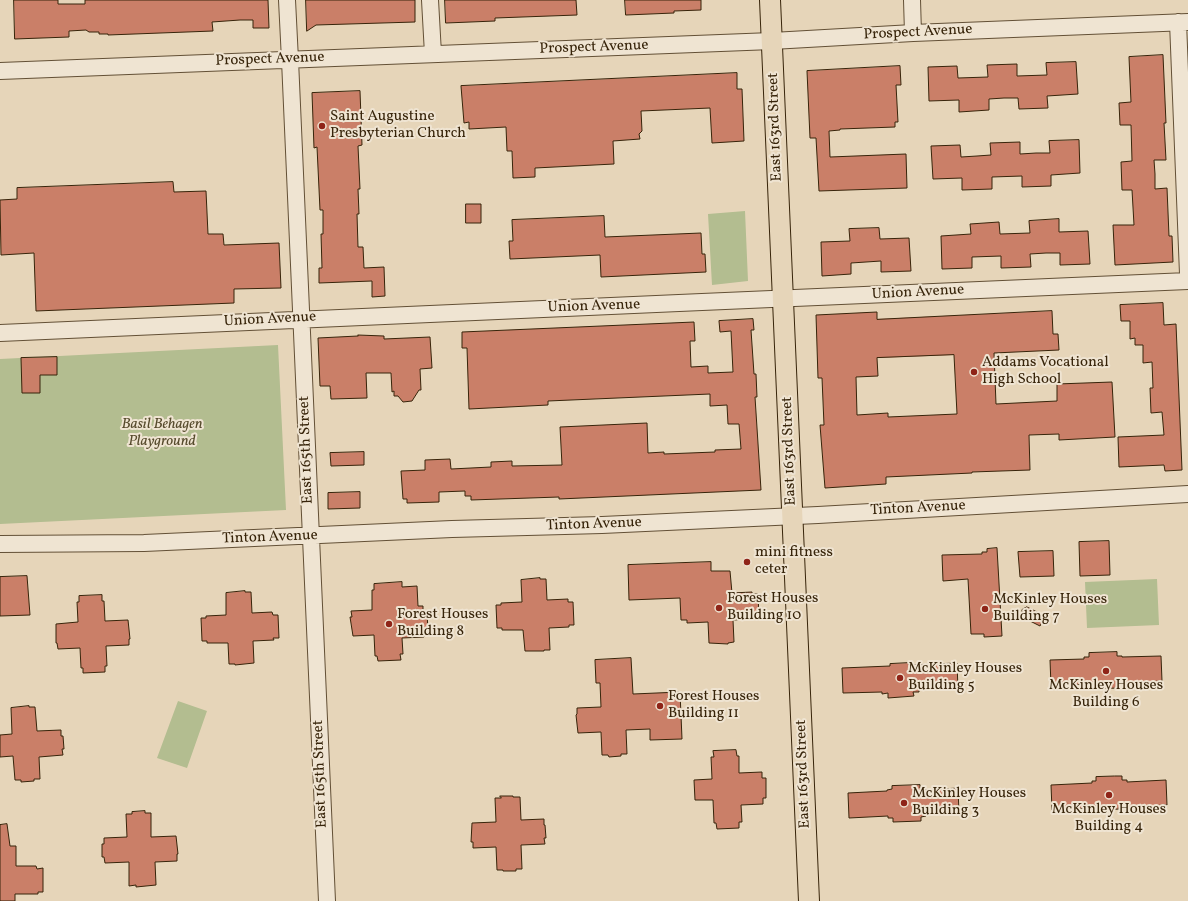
<!DOCTYPE html>
<style>
body{margin:0}
canvas{display:block;background:#e6d5b9}
</style>
<canvas width="1188" height="901"></canvas>
<script>
const ctx = document.querySelector('canvas').getContext('2d');
ctx.lineJoin = 'round';
function fill(path, color) { ctx.fillStyle = color; ctx.fill(path, 'evenodd'); }
function strokePath(path, color, width, dash) { ctx.strokeStyle = color; ctx.lineWidth = width; ctx.lineCap = dash ? 'butt' : 'round'; ctx.setLineDash(dash || []); ctx.stroke(path); }
function write(font, color, halo, rows, align = 'center') {
  ctx.font = font + ' Vollkorn,serif'; ctx.lineWidth = 4; ctx.setLineDash([]); ctx.textBaseline = 'middle'; ctx.strokeStyle = halo; ctx.fillStyle = color; for (const [text, x, y, turn = 0] of rows) {
    ctx.save(); ctx.translate(x, y); ctx.rotate((+turn || 0) * Math.PI / 180); ctx.textAlign = isNaN(turn) ? turn : align; if (halo) ctx.strokeText(text, 0, 0); ctx.fillText(text, 0, 0); ctx.restore();
  }
}
fill(new Path2D(`
 M745 211 748 281 712 285 708 214Z
 M278 345 286 510 0 524V359Z
 M1157 579 1159 625 1087 628 1085 582Z
 M178 701 207 711 187 768 157 758Z`), '#b3bd90');
const building = new Path2D(`
 M14 0H58V4H85V0H268L269 28H253V20H240L212 22 213 31 108 35V34H99V32H89L86 30 69 31V37L15 39Z
 M306 0H415V22L316 25 307 31Z
 M445 0H576L577 15 495 18V21L446 23Z
 M625 0H701V10L674 11V13L626 15Z
 M1163 55 1166 123H1164L1166 160H1154L1155 174V189L1167 188 1169 236H1172L1173 262 1115 265 1113 225H1134L1132 190H1122L1121 162 1132 161 1131 125H1120L1119 103 1131 102 1129 57Z
 M1076 62 1078 94 1047 96 1048 108 1019 109 1018 98H1004L989 99V110L959 112V100L929 101 928 67 957 66 958 78 988 77 987 65 1017 64V76L1047 75 1046 63Z
 M900 66 901 85H896L898 122H895V127L840 129V130L829 131 830 157 906 154 907 188 819 191 816 138H810L807 71Z
 M737 73V89H742L744 141 712 143 710 108 641 111 642 131 639 134 640 139 613 141 614 164 535 168V177L513 178 512 151H507L506 127 469 129V122L464 123 461 86Z
 M360 91 362 145 358 146 360 189H358L359 214H357L358 247H363L364 268 384 267 385 296 372 297V281L319 283V268H322L321 234H323V210H320L317 147 314 148 312 93Z
 M1079 140 1080 173 1051 175V186L1022 187V176L992 177V189L962 190V178L933 179 931 146 960 145 961 157 977 156 991 155 990 143 1020 142V154L1036 153H1050L1049 141Z
 M173 182 174 192 206 191 208 234H223L224 245 279 243 281 288 234 289V303L36 311 34 253 1 255 0 200 17 199V188Z
 M466 204H481V223H466Z
 M604 216 605 237 701 233 702 254H705L706 272 601 277 600 255 510 259 509 241H513L512 220Z
 M1059 219V232L1088 231 1090 264 1060 265V253H1046L1030 254 1031 267 1001 268V256L972 257V268L942 269 941 236 971 234 970 224 999 222 1000 234 1030 233 1029 221Z
 M879 228 880 239 909 238 911 271 881 272V261L851 263V274L822 276 821 242 850 241 849 229Z
 M1163 303 1164 325 1176 324 1182 470 1165 471 1164 465 1119 467 1118 437 1164 435 1162 412 1151 413 1150 388H1153L1152 362 1143 363V345H1135V338L1130 339V321H1121L1120 305Z
 M1052 311 1053 334H1058L1059 350 994 353 996 404 1057 401V384L1112 382 1115 437 1059 440V434L1029 435 1030 470 972 472V473L886 477V484L825 488 820 425H824L822 378H818L816 315 877 312V319ZM954 355 957 414 888 417V413L857 415 856 377 878 376 877 358Z
 M753 319 754 330H751L754 374H756L757 397H755L761 490 559 499V497L471 500V496H465V491L439 492V502L407 503V499H403L401 471 425 470V460L450 459 451 469 491 467V462L512 461V466L562 465 560 427 647 423 648 453 664 452V454L715 452V450L741 449 739 424H728L727 405 710 406V394L548 401V405L469 409 467 348H462V332L694 322 695 341H690L691 367 708 366V373L733 372 731 331 720 332 719 321Z
 M358 335 384 336V339L430 337 432 368 420 369 421 390H419L412 401 403 402 398 396H394V391L392 392 391 373H366L367 398 331 399 330 386H320L318 338 358 336Z
 M57 357V375H40V393H22L21 358Z
 M364 452V465L331 466 330 453Z
 M360 492V508L328 509V493Z
 M1109 541 1110 575 1080 576 1079 542Z
 M997 548 1002 636 984 637V634H971L968 579 943 581 942 555 982 554V552H987V549Z
 M1053 551 1054 576 1020 577 1018 552Z
 M711 562V571H730L732 593 752 592V594H758L759 617H753V619L733 620 734 642 728 643V644L709 643 708 622 687 623V620H681L680 598 629 600 628 565Z
 M27 576 30 615 0 616V577Z
 M540 578V579H546L547 600 568 599V602H573L574 625H569V627L549 628 550 650H544V651H525L523 630H502V628H497L496 605H501V603L522 602 521 580Z
 M402 582V587L417 586 418 606H423V612H427L428 631H424V637L402 638 403 654H400L401 660 378 661 377 656H375L374 635 353 636 350 617H352L351 611 372 610V590H374V584Z
 M245 591V592H251L252 613 272 612 273 615H278L279 638H273L274 640 253 641 254 663 235 665V664H229L228 643H207V641H202L201 618H206V616L226 615V593Z
 M102 595V601H104L105 621 128 620 130 639H129V645L106 646 107 666H105V672L83 673V668H81L80 648 58 649 57 643H56V624L78 622 77 602H79V596Z
 M1027 607 1045 616 1040 626 1022 617V610Z
 M1117 652V656H1122V657L1161 656 1162 681 1123 683V684L1118 685V688L1090 689V686H1085V684L1051 686 1050 660 1084 659V657H1089V653Z
 M631 658 633 694 680 692 682 739 650 740V729L626 730 627 754H621V756L609 757 608 755H602L601 732 578 733 576 715 577 714V708L601 707 600 683H596L595 660Z
 M909 663V665L957 663 958 689 919 690V692H913L914 696 888 698V693L882 694V692L843 693 842 668 890 666V664Z
 M29 706V707H35L37 731 61 730V736H63L64 749H62L63 755 39 757 40 779H34V781L21 782V780H15L13 756 0 757V735L12 734 11 708Z
 M736 750 737 756H739V773L762 772V778H766V798H763V804L741 805 742 822H739V828L717 829 716 823H714L713 800H695L694 780 712 779 711 757H714L713 751Z
 M1115 776H1122V780H1127V782L1166 780 1167 805 1119 807V809L1103 810V807L1052 810 1051 785 1092 783V781H1096V777Z
 M920 785V788H925V790L958 788 959 813 926 815V816L921 817V821L893 822V818H888V816L849 818 848 793 887 791V790L892 789V786Z
 M500 796H513V797H520L521 820 544 819V825H545L546 838H544L545 844 521 845 522 869H516V871H503V870H497L496 847 473 848V842H471L472 823 496 822 495 798H501Z
 M145 811V813H151V837L176 836 178 854H177V861L155 862 156 885 136 887V885L129 886V862L105 863 104 857H102V844H104V838L127 837 126 814H132V812Z
 M7 824 10 846H16V866H36L37 869 43 868V892H38V894H15V901H0V825Z`);
fill(building, '#ca7f68');
strokePath(building, '#37240a', 1);
const minor = new Path2D(`
 M287 0 290 60 327 901
 M430 0 433 54
 M912 0 913 33
 M1178 22 1188 274
 M0 71 772 41 913 33 1188 22
 M0 333C396 314 792 299 1188 281
 M0 544 144 543 452 529 602 525 818 515 1188 494`);
const major = new Path2D(`
 M770 0 809 901`);
strokePath(minor, '#635036', 18);
strokePath(major, '#37240a', 22);
strokePath(minor, '#efe4d2', 16);
strokePath(major, '#e6d5b9', 20);
for (const [x, y, r, color] of [
 [322,126,4,"#8f2418"],
 [974,372,4,"#8f2418"],
 [747,562,4,"#8f2418"],
 [719,608,4,"#8f2418"],
 [985,609,4,"#8f2418"],
 [389,624,4,"#8f2418"],
 [1106,671,4,"#8f2418"],
 [900,678,4,"#8f2418"],
 [660,706,4,"#8f2418"],
 [1109,795,4,"#8f2418"],
 [904,803,4,"#8f2418"]
]) { const dot = new Path2D(); dot.arc(x, y, r, 0, 2 * Math.PI); ctx.fillStyle = color; ctx.fill(dot); strokePath(dot, '#efe4d2', 1.5); }
write('15px', '#37240a', '#efe4d2', [
 ["Prospect Avenue",918,33,-3],
 ["Prospect Avenue",594,48,-2],
 ["Prospect Avenue",270,60,-2],
 ["East 163rd Street",776,127,-92],
 ["Union Avenue",918,293,-3],
 ["Union Avenue",594,307,-2],
 ["Union Avenue",270,320,-3],
 ["East 165th Street",307,450,-92],
 ["East 163rd Street",790,451,-92],
 ["Tinton Avenue",918,509,-3],
 ["Tinton Avenue",594,525,-2],
 ["Tinton Avenue",270,538,-2],
 ["East 165th Street",321,774,-92],
 ["East 163rd Street",804,774,-92]
]);
write('15px', '#37240a', '#efe4d2', [
 ["Saint Augustine",330,117],
 ["Presbyterian Church",330,134],
 ["Addams Vocational",982,363],
 ["High School",982,380],
 ["mini fitness",755,553],
 ["ceter",755,570],
 ["Forest Houses",727,599],
 ["Building 10",727,616],
 ["McKinley Houses",993,600],
 ["Building 7",993,617],
 ["Forest Houses",397,615],
 ["Building 8",397,632],
 ["McKinley Houses",908,669],
 ["Building 5",908,686],
 ["McKinley Houses",1106,686,"center"],
 ["Building 6",1106,703,"center"],
 ["Forest Houses",668,697],
 ["Building 11",668,714],
 ["McKinley Houses",912,794],
 ["Building 3",912,811],
 ["McKinley Houses",1109,810,"center"],
 ["Building 4",1109,827,"center"]
], 'left');
write('italic 15px', '#564a2c', '#efe4d2', [
 ["Basil Behagen",162,425],
 ["Playground",162,442]
]);
</script>
